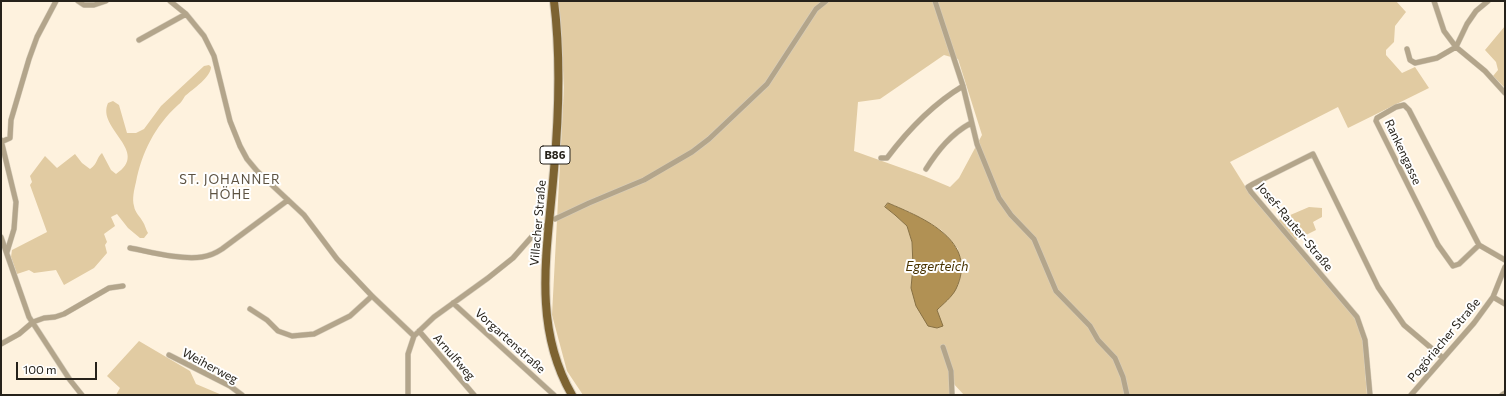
<!DOCTYPE html>
<meta charset="utf-8">
<style>
body{margin:0}
#map{position:relative;width:1506px;height:396px;overflow:hidden;background:#fef2de;font-family:Commissioner,sans-serif}
canvas{display:block}
.frame{position:absolute;inset:0;border:2px solid #26221a;pointer-events:none}
.scale{position:absolute;left:16px;top:362px;width:81px;height:18px;box-sizing:border-box;border:2px solid #26221a;border-top:0;padding-left:5px;font-size:12px;line-height:14px;white-space:nowrap;color:#26221a;-webkit-text-stroke:3px #fff;paint-order:stroke}
</style>
<div id="map">
<canvas width="1506" height="396"></canvas>
<div class="frame"></div>
<div class="scale">100 m</div>
</div>
<script>
const ctx = document.querySelector('canvas').getContext('2d');
ctx.lineJoin = 'round';
function fill(path, color) { ctx.fillStyle = color; ctx.fill(path, 'evenodd'); }
function strokePath(path, color, width, dash) { ctx.strokeStyle = color; ctx.lineWidth = width; ctx.lineCap = dash ? 'butt' : 'round'; ctx.setLineDash(dash || []); ctx.stroke(path); }
function write(font, color, halo, rows, align = 'center') {
  ctx.font = font + ' Commissioner,sans-serif'; ctx.lineWidth = 4; ctx.setLineDash([]); ctx.textBaseline = 'middle'; ctx.strokeStyle = halo; ctx.fillStyle = color; for (const [text, x, y, turn = 0] of rows) {
    ctx.save(); ctx.translate(x, y); ctx.rotate((+turn || 0) * Math.PI / 180); ctx.textAlign = isNaN(turn) ? turn : align; if (halo) ctx.strokeText(text, 0, 0); ctx.fillText(text, 0, 0); ctx.restore();
  }
}
fill(new Path2D(`
 M556 1H1396L1406 12 1395 26 1394 42 1386 50V55L1402 73 1415 67 1429 88 1348 128 1338 107 1230 162 1250 194 1274 222 1309 207 1322 208V217L1313 222 1316 230 1292 242 1356 318 1363 343 1367 395H964L952 382 949 395H583L567 371 552 315 564 87 561 35ZM944 55 958 59 982 135 959 178 950 187 924 176 854 151 858 102 880 99ZM888 203 910 212 941 230 958 249 937 310 942 326 937 328 911 288 913 266 912 242 907 226 895 215 885 207Z
 M1505 26V88L1493 76 1498 70 1496 62 1485 50Z
 M209 65 211 67C211 77 193 89 185 96 183 99 181 103 178 105 155 126 142 152 136 182 134 190 132 199 134 206 135 213 140 216 143 222 145 225 146 230 148 233L144 238H140L128 228 117 214 111 217 115 226 104 234 107 242 105 245 107 253 94 268 64 285 56 270 34 273 29 270 17 274 11 257 12 250 47 232 30 185 32 182 30 176 45 156 57 168 75 154 82 163 90 169C98 164 96 158 102 153L111 170 116 174C151 151 96 129 108 103L113 101 119 105 127 133H136L144 129 161 106 204 66Z
 M139 341 190 371 196 384 222 395H116L120 388 107 376Z`), '#e1cba2');
const water = new Path2D(`
 M888 203C924 218 979 241 956 289 952 297 943 304 937 310L943 326 937 328 928 326 916 306 911 288 913 266 912 242 907 226 895 215 885 207Z`);
fill(water, '#b19154');
strokePath(water, '#877043', 1);
const street = new Path2D(`
 M78 1 84 5H94L106 1
 M170 1 186 14 204 36 214 56 230 121 240 146 247 159 257 171 304 215 337 259 372 296 414 336
 M935 1 963 86 977 144 999 198 1011 215 1034 239 1056 291 1090 326 1098 340 1115 358 1123 377 1127 395
 M1434 1 1444 31 1456 47 1485 71 1505 93
 M139 40 186 14
 M1407 49 1410 60 1415 63 1437 58 1456 47 1467 24 1476 11 1488 1
 M1 140 16 202 14 229 7 252
 M1 142 10 138 11 120 29 59 37 37 56 1
 M881 158H887C908 130 933 104 963 86
 M926 169C938 150 951 134 971 123
 M555 219 589 203 644 180 692 152 709 139 767 84 816 9 826 1
 M1 237 29 317 70 380 82 395
 M1479 245 1459 264 1453 266 1438 245 1376 121 1377 118 1396 107 1404 105 1409 110 1479 245 1505 260
 M130 248C151 252 180 260 202 257 209 256 216 253 222 249L288 200
 M1493 297 1505 304
 M453 303 554 395
 M250 309 267 320 278 331 292 336 314 334 350 316 372 296
 M419 331 474 395
 M1 344 19 334 33 322 44 318 55 317 64 314 109 288 123 286
 M943 347 951 371 952 395
 M169 355 230 386 242 395
 M408 395V354L414 336 434 317 488 278 513 258 536 232 544 226
 M1370 395 1365 340 1357 317 1251 192 1248 187 1253 184 1313 154 1378 287 1404 325 1443 358
 M1411 395 1474 323 1493 297 1505 267
 M1502 395 1505 393`);
const primary = new Path2D(`
 M554 1C561 57 559 114 554 170 548 247 531 324 572 395`);
strokePath(street, '#d7cdbb', 6);
strokePath(primary, '#d7cdbb', 10);
strokePath(street, '#b3a58b', 5);
strokePath(primary, '#7d6331', 8);
for (const [x, y, w] of [
 [555,155,30]
]) { const box = new Path2D(); box.roundRect(x - w / 2, y - 9, w, 18, 3); ctx.fillStyle = '#fff'; ctx.fill(box); strokePath(box, '#26221a', 1); }
write('bold 11px', '#26221a', null, [
 ["B86",555,155]
]);
write('12px', '#26221a', '#fff', [
 ["Rankengasse",1403,152,65],
 ["Villacher Straße",538,223,-85],
 ["Josef-Rauter-Straße",1295,227,50],
 ["Pogöriacher Straße",1444,340,-50],
 ["Vorgartenstraße",510,341,42],
 ["Arnulfweg",454,357,49],
 ["Weiherweg",210,366,28]
]);
ctx.letterSpacing = '1px';
write('13px', '#5d5342', '#fff', [
 ["ST. JOHANNER",230,180],
 ["HÖHE",230,195]
]);
ctx.letterSpacing = '0px';
write('italic 13px', '#493300', '#fff', [
 ["Eggerteich",937,267]
]);
</script>
